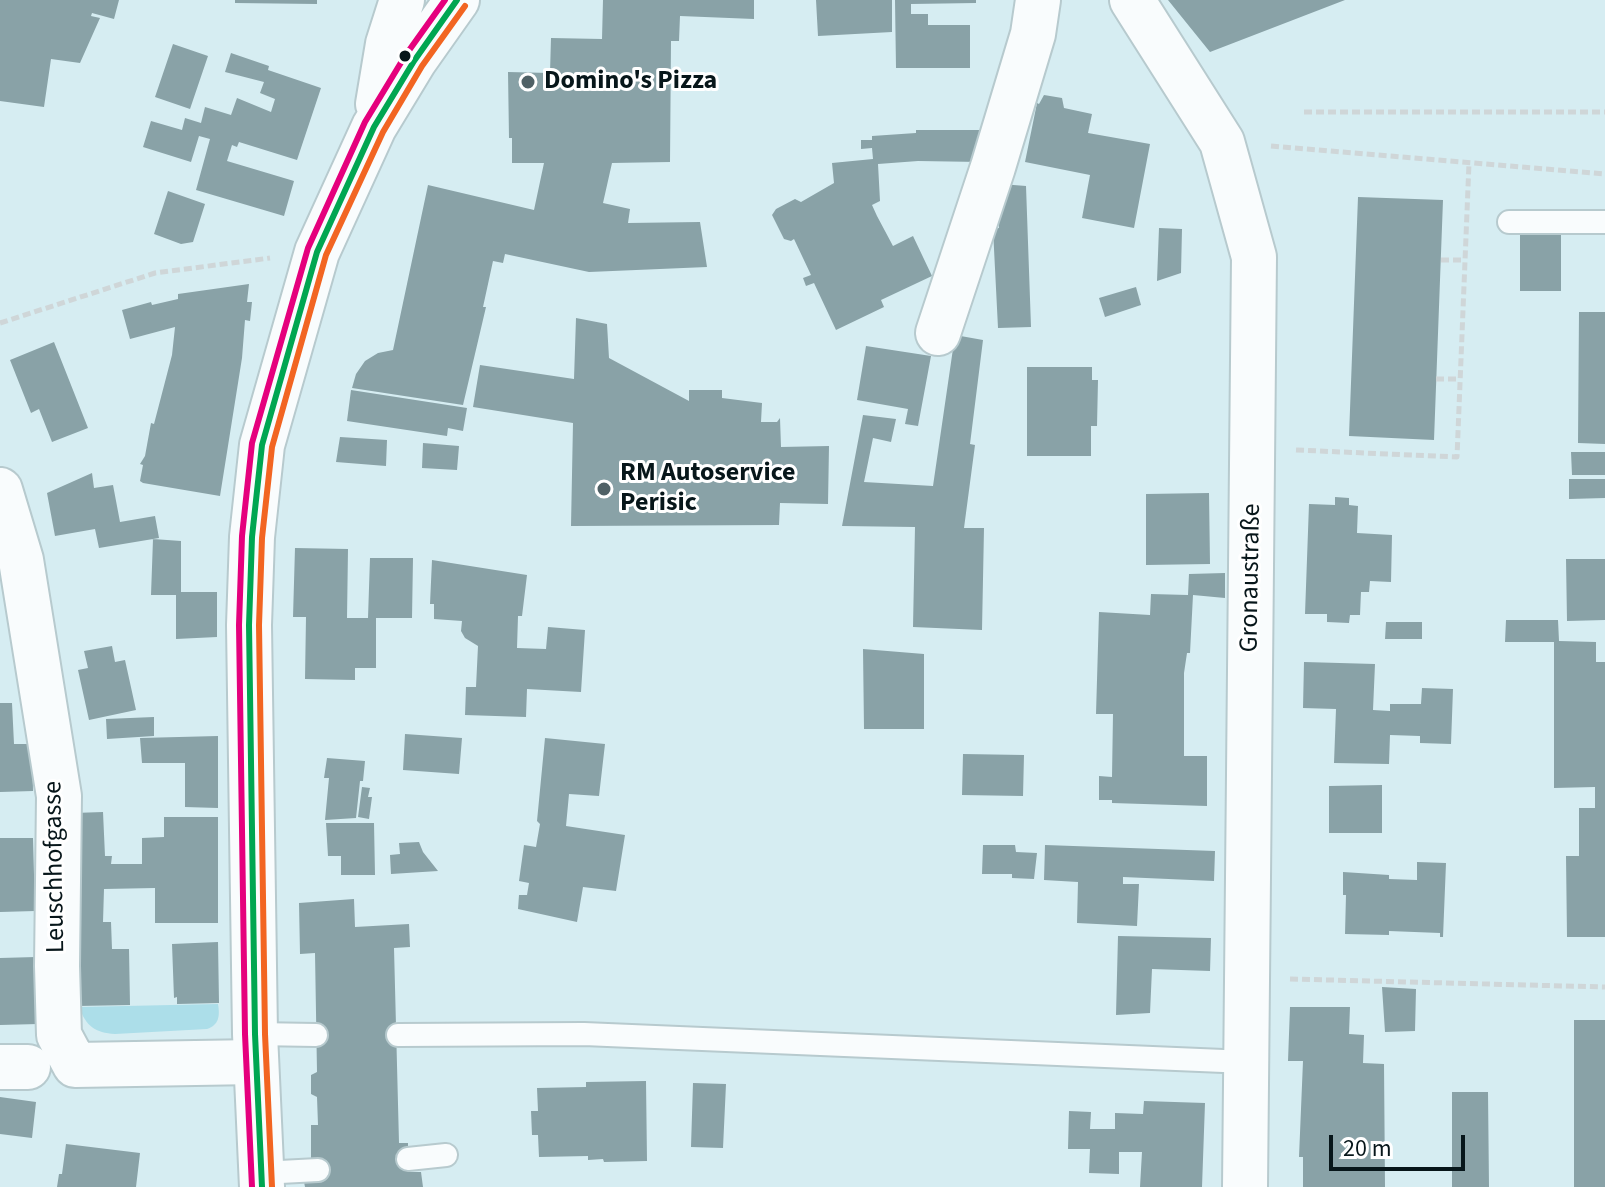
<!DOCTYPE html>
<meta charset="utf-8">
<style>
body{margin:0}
#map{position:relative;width:1605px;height:1187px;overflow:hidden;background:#d6edf2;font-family:"Source Sans 3",sans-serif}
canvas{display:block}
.scale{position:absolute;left:1329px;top:1135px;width:136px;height:36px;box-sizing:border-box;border:4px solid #07161a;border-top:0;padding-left:10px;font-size:24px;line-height:28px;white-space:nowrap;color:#07161a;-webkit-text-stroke:6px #fff;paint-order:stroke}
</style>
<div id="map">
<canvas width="1605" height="1187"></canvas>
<div class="scale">20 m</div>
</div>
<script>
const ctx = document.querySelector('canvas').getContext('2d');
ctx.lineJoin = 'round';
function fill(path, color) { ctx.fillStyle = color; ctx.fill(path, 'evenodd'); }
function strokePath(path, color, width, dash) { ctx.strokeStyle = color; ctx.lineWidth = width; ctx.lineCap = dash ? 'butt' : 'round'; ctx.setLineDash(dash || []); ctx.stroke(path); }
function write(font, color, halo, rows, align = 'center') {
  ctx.font = font + ' "Source Sans 3",sans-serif'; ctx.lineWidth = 6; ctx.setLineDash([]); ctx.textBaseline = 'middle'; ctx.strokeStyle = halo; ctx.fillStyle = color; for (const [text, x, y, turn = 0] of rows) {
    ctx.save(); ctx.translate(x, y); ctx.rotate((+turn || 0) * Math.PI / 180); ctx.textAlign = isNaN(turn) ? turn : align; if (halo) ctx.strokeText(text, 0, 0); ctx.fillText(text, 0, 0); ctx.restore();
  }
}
fill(new Path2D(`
 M218 1004C220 1016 219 1025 207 1029L115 1034C95 1033 86 1026 79 1007Z`), '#acdee9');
fill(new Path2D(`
 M0 0H119L114 19 92 13 91 16 100 18 80 63 51 59 44 107 0 101Z
 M235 0H317V4L235 3Z
 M603 0H754V19L680 16 679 41H671L670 162 612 163 603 203 630 209 628 223 700 222 707 267 589 272 505 254 503 263 493 261 483 307H486L463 405 352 388 356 374 365 361 378 353 393 350 428 185 534 210 544 163H512V138H509L508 72 550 73 551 38 602 39Z
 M816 0H892V32L818 36Z
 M895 0H976V3L911 4V14H928V25H970V68H896Z
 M1168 0H1345L1210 52Z
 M173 44 208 56 190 109 155 97Z
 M231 53 269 66 268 70 321 88 297 160 239 142 237 147 232 145 227 161 294 181 284 216 196 190 210 139 199 136 191 162 143 147 151 121 182 130 185 118 201 123 205 107 231 115 237 98 271 112 275 99 260 93 264 82 225 72Z
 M1044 95 1062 98 1064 108 1092 114 1088 133 1150 144 1134 228 1082 218 1090 175 1025 162 1037 103 1039 104Z
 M916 130H982L981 162 918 161 878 164 880 201 872 205 877 216 893 246 913 236 932 276 881 300 884 307 836 330 814 283 806 286 803 278 811 275 794 239 791 241 784 239 772 215 776 209 795 199 801 202 834 183 832 163 873 159 872 148 861 149V140H872V136L916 133Z
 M1001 184 1026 186 1031 327 998 328 993 229 999 228V195Z
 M168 191 205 204 193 242 181 244 154 234Z
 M1358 197 1443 200 1434 440 1349 436Z
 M1159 228 1182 229 1181 273 1157 281Z
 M1520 233H1561V291H1520Z
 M249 284 247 302H252L250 321 245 320 242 358 220 496 143 483 140 481 143 465 140 464 145 456 151 423 154 424 172 355 175 327 130 339 122 310 151 302 152 305 178 299V294Z
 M1136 287 1141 305 1105 317 1099 298Z
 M1579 312H1605V444L1578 443Z
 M576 318 607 324 609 358 689 401V390H722V398L762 403 761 422H777L780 418 781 447 829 446 828 504 780 503 779 525 571 526 573 423 473 407 480 365 574 379Z
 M955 335 983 340 970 444 975 445 964 528H984L982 630 913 627 915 527 842 526 863 415 896 419 891 442 873 438 864 482 933 486Z
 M54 342 88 428 52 442 39 409 31 413 10 360Z
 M866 346 931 356 918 426 905 424 908 409 857 400Z
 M1027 367H1092V380H1098L1097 426H1091V456H1027Z
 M351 390 467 408 463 431 448 428 447 436 347 421Z
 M340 437 387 440 386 466 336 462Z
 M423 443 459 446 457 470 422 468Z
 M1571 452H1605V475H1572Z
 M92 473 94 488 113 485 120 522 155 516 159 538 99 548 95 529 55 536 47 493Z
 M1569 479H1605V498L1569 499Z
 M1209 493 1210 564 1146 565V494Z
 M1335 497 1349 498V505L1358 506 1357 533 1392 535 1391 582 1370 581 1369 592H1361L1360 615H1350L1349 623 1327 622V614H1305L1309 504 1335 505Z
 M153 539 181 541V592H217V637L176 639V595H151Z
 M295 548 348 549 347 618H368L370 558H413L412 618H376V668H355V680L305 679 306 617H293Z
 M1566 559H1605V620L1567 621Z
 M432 560 527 575 522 616H518L517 648 546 649 548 627 585 630 581 692 527 689 526 717 465 715 466 687H476L478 646 465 638 461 631 462 621 434 619V604H430Z
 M1225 573V598L1193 595 1190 653H1187L1184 673V756H1207V806L1112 803V800H1099V776L1112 777 1113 714H1096L1099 612 1150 615 1151 594 1188 595 1189 574Z
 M1506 620H1558L1559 641 1596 642V662H1605V937H1567L1566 856H1579V808H1595V787L1554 788V642H1505Z
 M1386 622H1422V639H1385Z
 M112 646 115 662 125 660 136 710 89 720 78 670 88 668 84 651Z
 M863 649 924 654V729H864Z
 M1304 662 1375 664 1373 710 1390 711V704H1421L1422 688 1453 689 1451 744 1420 743V736L1390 735 1389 764 1334 763 1336 709 1303 708Z
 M0 703H12L14 744H32L33 791 0 792Z
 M154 717V736L107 739 106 719Z
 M405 734 462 738 459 774 403 770Z
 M218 736V808L185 807V763H142L140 738Z
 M545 738 605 744 599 796 569 794 566 826 625 835 616 891 583 887 577 922 518 909 519 895H527L529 883 519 881 524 845 536 847 540 824 537 821Z
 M963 754 1024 755 1023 796 962 795Z
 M327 758 365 761 363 781H360L356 818 325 820 329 778H324Z
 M1382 785V833H1329V786Z
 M362 787 370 788 368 797H372L369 819 358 817Z
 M103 812 105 856H112L111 864H142V838L164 837V817H218V923H155V888L104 889 103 922H111L112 949H129L130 1005 78 1006 74 813Z
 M326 823H374L375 875H341V856H328Z
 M0 838H33L35 911 0 912Z
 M419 842 423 852 438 871 391 874 390 855 400 854 399 843Z
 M983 845H1015L1016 852 1037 853 1034 879 1012 878V874H982Z
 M1045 845 1215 851 1214 881 1123 877V884H1139L1137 926 1077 923 1078 882 1044 880Z
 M1417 862 1446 863 1443 937H1440V933L1389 931V935L1345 934 1346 895H1343V872L1389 875V879L1417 880Z
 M354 899 355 927 409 924 410 947 394 948 399 1143H408V1172H394H421L423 1187H305L304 1182 318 1180 311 1163V1125H318L317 1097 311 1094V1075L317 1072 315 953 300 954 299 903Z
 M1118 936 1211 938 1210 971 1152 969 1150 1013 1116 1015Z
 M218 942 219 1003 177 1004V997L174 998 172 944Z
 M36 957 38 1024 0 1025V958Z
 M1382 987 1416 989 1415 1031 1385 1032Z
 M1290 1007H1350L1349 1034 1364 1035 1363 1063 1384 1064 1385 1187H1303V1157H1299L1303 1061H1288Z
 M1574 1020H1605V1187H1574Z
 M646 1081 647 1161 604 1162 603 1159 588 1160V1156L539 1157 538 1135H532L531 1111H538L537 1088 586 1087V1082Z
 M693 1083 726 1084 723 1148 691 1147Z
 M1452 1092H1488L1489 1187H1452Z
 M0 1097 36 1102 32 1138 0 1134Z
 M1144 1101 1205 1103 1202 1187H1140L1142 1152H1119V1174L1089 1173 1090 1149H1068L1069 1111 1091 1112 1090 1129H1115V1113L1143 1114Z
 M66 1144 140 1153 136 1187H57L59 1174H62Z`), '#89a2a7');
const lane = new Path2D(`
 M1509 222H1605
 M255 1034 316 1035
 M398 1035 584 1034 1247 1062
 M408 1159 446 1155
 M261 1173 318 1170`);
const street = new Path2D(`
 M1132 0 1222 142 1254 257 1245 1187
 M938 333 993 167 1033 34 1038 0
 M0 490 21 560 59 796 57 966 59 1035 75 1065 256 1062
 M0 1067H28`);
const secondary = new Path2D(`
 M378 104 388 44 402 0
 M262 1187 255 1034 249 625 252 537 262 445 317 252 374 127 414 61 457 0`);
strokePath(lane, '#b7cace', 26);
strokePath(street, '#b7cace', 48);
strokePath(secondary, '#b7cace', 48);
strokePath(new Path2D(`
 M1304 112H1605
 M1271 146 1605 174
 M1441 260H1465
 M0 323 155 273 270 258
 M1436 379H1460
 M1296 450 1457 457 1469 163
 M1290 979 1605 987`), '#cfd6d8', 5, [8, 4]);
strokePath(lane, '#f9fcfd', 22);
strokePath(street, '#f9fcfd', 44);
strokePath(secondary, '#f9fcfd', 44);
strokePath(new Path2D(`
 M262 1187 255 1034 249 625 252 537 262 445 317 252 374 127 414 61 457 0`), '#00a651', 6);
strokePath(new Path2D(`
 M272 1187 265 1034 259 625 262 538 272 447 326 255 383 132 422 66 465 6`), '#f26522', 6);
strokePath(new Path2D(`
 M252 1187 245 1034 239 625 242 536 252 443 308 248 365 122 405 56 445 0`), '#e5007d', 6);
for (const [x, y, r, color] of [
 [405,56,7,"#07161a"],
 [528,82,8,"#4f6166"],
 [604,489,8,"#4f6166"]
]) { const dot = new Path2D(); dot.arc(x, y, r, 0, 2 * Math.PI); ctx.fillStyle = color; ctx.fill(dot); strokePath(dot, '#fff', 3); }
write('bold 26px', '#07161a', '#fff', [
 ["Domino's Pizza",544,82],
 ["RM Autoservice",620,474],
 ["Perisic",620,504]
], 'left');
write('26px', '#07161a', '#fff', [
 ["Gronaustraße",1252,578,-89],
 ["Leuschhofgasse",56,867,-91]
]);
</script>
